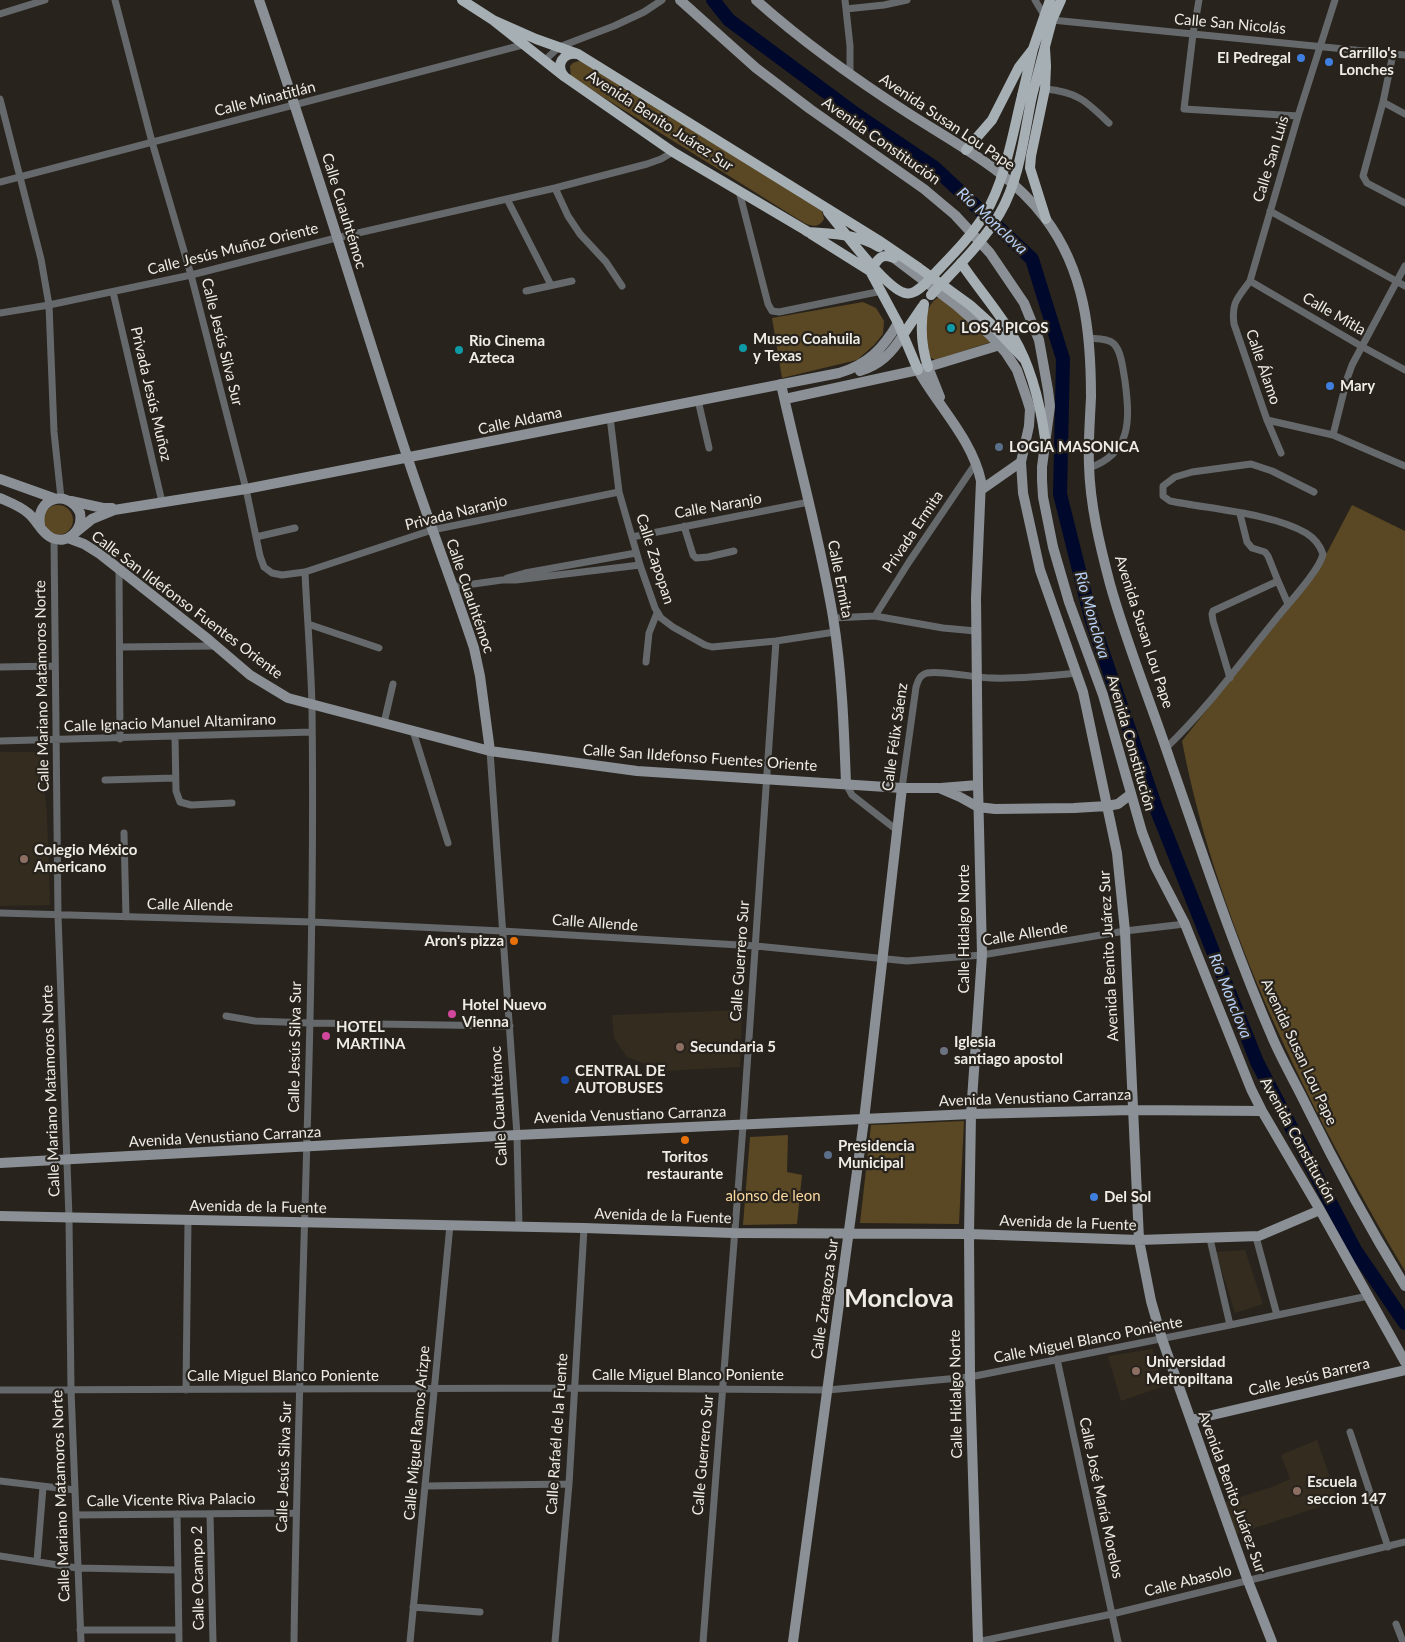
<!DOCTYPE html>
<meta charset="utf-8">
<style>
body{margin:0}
canvas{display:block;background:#28231c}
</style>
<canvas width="1405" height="1642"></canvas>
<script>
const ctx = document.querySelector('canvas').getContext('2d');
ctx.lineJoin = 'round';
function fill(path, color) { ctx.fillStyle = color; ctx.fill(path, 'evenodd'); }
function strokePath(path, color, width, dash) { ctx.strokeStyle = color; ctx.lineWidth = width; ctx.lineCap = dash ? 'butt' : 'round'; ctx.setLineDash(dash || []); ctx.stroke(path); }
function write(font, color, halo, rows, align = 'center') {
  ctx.font = font + ' Lato,sans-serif'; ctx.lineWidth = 4.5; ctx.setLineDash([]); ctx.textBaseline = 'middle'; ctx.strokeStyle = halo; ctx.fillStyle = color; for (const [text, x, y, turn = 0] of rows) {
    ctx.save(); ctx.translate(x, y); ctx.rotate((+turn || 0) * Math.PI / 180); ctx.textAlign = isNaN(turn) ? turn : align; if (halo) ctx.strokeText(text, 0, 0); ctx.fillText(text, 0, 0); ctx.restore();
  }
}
fill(new Path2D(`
 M0 752H40L47 813 50 905 0 906Z
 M742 1010 740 1067 645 1072 643 1063 627 1057 614 1038 612 1015Z
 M1245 1250 1263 1304 1235 1313 1216 1252Z
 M1152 1349 1164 1386 1121 1401 1108 1356Z
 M1317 1440 1338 1501 1236 1534 1225 1502 1272 1487 1290 1479 1281 1455Z`), '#332c1f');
fill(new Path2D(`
 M579 61 584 62 822 211 824 219C816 233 803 222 793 216L571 77 570 66 573 63Z
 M939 297 956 309 991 342 935 360 930 357C927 339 919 308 939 297Z
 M863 302 876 308 884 321 883 334 874 345 857 360 782 378 772 318Z
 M43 520a15 15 0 1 1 30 0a15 15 0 1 1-30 0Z
 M1352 505 1405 531V1271C1308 1107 1218 929 1182 741L1306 585 1320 566Z
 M964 1121 959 1224 860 1223 871 1125Z
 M788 1135 787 1172 802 1175 797 1224 743 1225 750 1137Z`), '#5a4724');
strokePath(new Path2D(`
 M713 0 729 20 857 115 935 168 1032 259 1063 359 1060 494 1091 618 1156 808 1257 1062 1355 1250 1405 1323`), '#00092b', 14);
strokePath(new Path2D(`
 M115 0 152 142 191 275 246 489 260 556 264 567 272 573 282 575 305 572 432 530 619 492
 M845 0 850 46V74
 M1035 0 1044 15 1052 20 1405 55
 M1199 0 1193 34 1184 109 1298 116
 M846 9 884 5 907 0
 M0 14 45 0
 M1393 54 1383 102 1363 176 1367 183 1405 203
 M544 61 559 47 614 26 644 12 662 0
 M1045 89C1078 92 1086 101 1109 123
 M0 99 41 259 49 305 54 432 61 498
 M1383 102 1405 114
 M0 182 526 44
 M555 188 568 216 580 234 606 262 622 286
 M739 191 768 304 772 311 779 312 882 291
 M507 199 551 285
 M1270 211 1405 286
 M1250 281 1361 346 1405 370
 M526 291 572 281
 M113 292 162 502
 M0 313 49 305 191 275 336 238 555 188 647 164 661 159 673 152
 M1088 338C1096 339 1108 338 1114 344 1122 352 1123 371 1125 381 1130 420 1132 453 1089 468
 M698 400 709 448
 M610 417 619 492 640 565 655 608 661 618 673 627 705 645 712 647 776 641 835 632
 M1267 420 1333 435 1405 466
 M1333 435 1347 379 1352 365 1405 266
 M1281 453 1267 420 1234 324C1231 302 1238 298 1250 281L1298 116 1335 0
 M684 526 693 555 696 558 708 557 734 551
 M256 537 295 528
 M632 537 809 502
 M54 539 58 916 69 1218 71 1390 81 1642
 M119 570 120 739
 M507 578 525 573 636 553
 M1278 581 1288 604
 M452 587 502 580H516L640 565
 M875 616 909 562 976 463
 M833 618 875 616 943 628 976 631
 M308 624 379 648
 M120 647 216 646
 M646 662 649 633 657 613
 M0 667 55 666
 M1230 678 1213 621 1212 614 1213 611 1278 581 1268 556 1265 552 1252 548 1247 542 1240 514
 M384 723 393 684
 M413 731 448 843
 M175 737 176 791 180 802 191 805 232 803
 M0 741 312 732
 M1166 748C1207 709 1240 663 1276 619 1287 605 1320 570 1323 554 1320 545 1314 538 1306 533 1272 513 1209 509 1170 501L1163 496V486L1175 477 1192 472 1251 464 1272 471 1314 492
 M490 751 517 1135 519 1227
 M105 780 175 778
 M846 784 852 795 898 831
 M902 788 916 687C918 680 920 675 927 673 941 670 976 678 992 678 1021 679 1049 676 1077 673
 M124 833 126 917
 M0 913 312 922 502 931 756 946 907 961 982 955 1125 931 1185 924
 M226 1016 255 1021 310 1023 510 1026
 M1256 1237 1277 1315
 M1210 1239 1230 1325
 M1057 1359 1118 1642
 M0 1390 574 1388 828 1390 970 1377 1230 1325 1368 1296
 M186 1390 188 1220
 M1350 1432 1388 1547
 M0 1481 75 1490
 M426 1486 569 1484
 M177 1514 179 1642
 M210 1514 213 1642
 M76 1515 296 1513
 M0 1556 77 1568 177 1570
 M37 1561 43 1487
 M413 1607 480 1612
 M1396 1624 1403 1642
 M80 1630H179
 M294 1642C298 1330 316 1019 312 707 311 662 307 617 305 572
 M410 1642 450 1225
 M555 1642 569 1484 584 1228
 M703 1642 743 1126 776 641
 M977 1642 1112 1614 1405 1542`), '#65696c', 7);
strokePath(new Path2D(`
 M259 0C312 151 357 304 407 456 428 520 453 584 474 648L480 676 490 751
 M680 0 756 68 810 109 924 189 955 215 990 253 1024 303 1039 340 1048 390 1050 406 1042 467V480L1043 497 1053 547 1069 602 1103 695 1142 832 1155 866 1185 924 1251 1089 1262 1111 1320 1210 1405 1362
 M756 0C803 42 855 79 908 113 956 144 1010 171 1045 218 1085 271 1091 333 1091 397 1090 420 1088 443 1089 465 1090 505 1100 546 1110 584 1127 645 1151 703 1171 763 1203 855 1234 949 1273 1039 1283 1062 1296 1084 1307 1107 1337 1168 1369 1227 1405 1286
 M894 258 956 305 990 335 1006 353 1017 370 1027 399 1030 409 1029 426 1021 462 1023 493 1040 570 1083 692 1117 853 1125 931 1139 1240 1151 1301 1162 1339 1248 1581 1272 1642
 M928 367 940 397
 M918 370C938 406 972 439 981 481L976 598 978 785 982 955 971 1114 969 1234 970 1377 978 1642
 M860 371C880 365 892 353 903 335
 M781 384C798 462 820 539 833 617 842 672 844 728 846 784
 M785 399 918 370 1000 345
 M0 479 56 499
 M981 490 1021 462
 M0 498C9 502 20 506 28 513 37 520 41 533 52 538 69 545 83 529 80 513 68 488 35 498 40 525
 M71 501 103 508H112
 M76 532 92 519 114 510 246 489 839 373C867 365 883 349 898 323
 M68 538 84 544 100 554 209 640 250 675 288 698 490 751 637 771 902 788H939L960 797 978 807 995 809 1074 808 1107 806 1118 804 1131 794
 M941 788 978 785
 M0 1163 517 1135 971 1114 1132 1110 1262 1111
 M0 1216 584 1228 733 1233 969 1234 1139 1240 1259 1236 1320 1210
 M1191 1420 1405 1370
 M793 1642 864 1120 902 788`), '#8a9095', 10);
strokePath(new Path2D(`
 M462 0 493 20 565 77 673 152 805 230 808 232C831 234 859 234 879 247
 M493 20 536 39 578 54 878 240 919 268 970 305 990 323 1025 360
 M1045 48 1046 66 1045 89 1031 156 1030 168 1046 219
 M564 76C555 65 563 52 577 54
 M1022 96 1033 49 1050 0
 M1032 96 1052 20 1061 0
 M966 150 992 120 1019 67 1033 49
 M828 212C842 229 886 289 905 293 913 295 919 289 925 284
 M811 234 870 271
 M894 258C880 252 878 260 870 271L898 323 918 370
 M961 263C978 288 997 310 1013 336 1031 366 1040 403 1045 438
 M924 304C920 326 921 346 928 367
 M903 335 922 307`), '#a6afb4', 10);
strokePath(new Path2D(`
 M925 284C946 261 969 240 985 214 1005 182 1013 132 1022 96
 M931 295C955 269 982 244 1000 213 1020 179 1024 134 1032 96`), '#a6afb4', 10);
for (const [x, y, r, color] of [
 [1301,58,5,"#3f7fe0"],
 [1329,62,5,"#3f7fe0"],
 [951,328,5,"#0f9aa8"],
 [743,348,5,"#0f9aa8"],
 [459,350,5,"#0f9aa8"],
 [1330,386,5,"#3f7fe0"],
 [999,447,5,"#5c6f8a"],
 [24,859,5,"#8d6e63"],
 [514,941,5,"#e8710a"],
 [452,1014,5,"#d1479c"],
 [326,1036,5,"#d1479c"],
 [680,1047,5,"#8d6e63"],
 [944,1051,5,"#6b7280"],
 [565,1080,5,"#1a4fb4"],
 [685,1140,5,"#e8710a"],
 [828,1155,5,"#5c6f8a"],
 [1094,1197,5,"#3f7fe0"],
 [1136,1371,5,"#8d6e63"],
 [1297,1491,5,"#8d6e63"]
]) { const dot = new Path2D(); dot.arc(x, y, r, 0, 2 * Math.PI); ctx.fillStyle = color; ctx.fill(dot); strokePath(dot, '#28231c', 2); }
write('15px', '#efece7', '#28231c', [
 ["Calle San Nicolás",1230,24,5],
 ["Calle Minatitlán",265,99,-14],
 ["Avenida Benito Juárez Sur",660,121,33],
 ["Avenida Susan Lou Pape",947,122,34],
 ["Avenida Constitución",881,141,35],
 ["Calle San Luis",1271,159,-73],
 ["Calle Cuauhtémoc",344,211,73],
 ["Calle Jesús Muñoz Oriente",233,249,-14],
 ["Calle Mitla",1334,314,30],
 ["Calle Jesús Silva Sur",222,342,76],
 ["Calle Álamo",1263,367,71],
 ["Privada Jesús Muñoz",151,394,77],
 ["Calle Aldama",520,421,-12],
 ["Calle Naranjo",718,506,-10],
 ["Privada Naranjo",456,513,-14],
 ["Privada Ermita",913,532,-56],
 ["Calle Zapopan",655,559,72],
 ["Calle Ermita",840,579,79],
 ["Calle Cuauhtémoc",470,596,71],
 ["Calle San Ildefonso Fuentes Oriente",187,605,37],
 ["Avenida Susan Lou Pape",1144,632,72],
 ["Calle Mariano Matamoros Norte",42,686,-91],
 ["Calle Ignacio Manuel Altamirano",170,723,-2],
 ["Calle Félix Sáenz",895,737,-82],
 ["Avenida Constitución",1131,743,74],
 ["Calle San Ildefonso Fuentes Oriente",700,758,4],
 ["Calle Allende",190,905,1],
 ["Calle Allende",595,923,4],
 ["Calle Hidalgo Norte",964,929,-90],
 ["Calle Allende",1025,934,-9],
 ["Avenida Benito Juárez Sur",1109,956,-93],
 ["Calle Guerrero Sur",740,961,-86],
 ["Calle Jesús Silva Sur",295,1047,-89],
 ["Avenida Susan Lou Pape",1299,1052,65],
 ["Calle Mariano Matamoros Norte",51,1091,-92],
 ["Avenida Venustiano Carranza",1035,1098,-2],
 ["Calle Cuauhtémoc",499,1106,-93],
 ["Avenida Venustiano Carranza",630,1115,-2],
 ["Avenida Venustiano Carranza",225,1137,-3],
 ["Avenida Constitución",1298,1140,61],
 ["Avenida de la Fuente",258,1207,1],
 ["Avenida de la Fuente",663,1216,2],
 ["Avenida de la Fuente",1068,1223,2],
 ["Calle Zaragoza Sur",825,1299,-82],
 ["Calle Miguel Blanco Poniente",1088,1340,-11],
 ["Calle Miguel Blanco Poniente",688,1375],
 ["Calle Miguel Blanco Poniente",283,1376],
 ["Calle Jesús Barrera",1309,1377,-13],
 ["Calle Hidalgo Norte",956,1394,-91],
 ["Calle Miguel Ramos Arizpe",417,1433,-85],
 ["Calle Rafaél de la Fuente",557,1434,-86],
 ["Calle Guerrero Sur",703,1455,-85],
 ["Calle Jesús Silva Sur",284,1467,-88],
 ["Avenida Benito Juárez Sur",1232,1492,70],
 ["Calle Mariano Matamoros Norte",61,1496,-92],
 ["Calle José María Morelos",1101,1498,78],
 ["Calle Vicente Riva Palacio",171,1500,-1],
 ["Calle Ocampo 2",198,1578,-91],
 ["Calle Abasolo",1188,1581,-14]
]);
write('bold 15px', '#efece7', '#28231c', [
 ["Carrillo's",1339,53],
 ["Lonches",1339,70],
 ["El Pedregal",1291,58,"right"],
 ["LOS 4 PICOS",961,328],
 ["Museo Coahuila",753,339],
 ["y Texas",753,356],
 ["Rio Cinema",469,341],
 ["Azteca",469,358],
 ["Mary",1340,386],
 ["LOGIA MASONICA",1009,447],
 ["Colegio México",34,850],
 ["Americano",34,867],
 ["Aron's pizza",504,941,"right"],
 ["Hotel Nuevo",462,1005],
 ["Vienna",462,1022],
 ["HOTEL",336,1027],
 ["MARTINA",336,1044],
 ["Iglesia",954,1042],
 ["santiago apostol",954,1059],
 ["Secundaria 5",690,1047],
 ["CENTRAL DE",575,1071],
 ["AUTOBUSES",575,1088],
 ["Presidencia",838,1146],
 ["Municipal",838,1163],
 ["Toritos",685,1157,"center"],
 ["restaurante",685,1174,"center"],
 ["Del Sol",1104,1197],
 ["Universidad",1146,1362],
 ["Metropiltana",1146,1379],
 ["Escuela",1307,1482],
 ["seccion 147",1307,1499]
], 'left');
write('15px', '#fad89f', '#28231c', [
 ["alonso de leon",773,1196]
]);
write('italic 16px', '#b7d0f8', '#28231c', [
 ["Río Monclova",992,221,43],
 ["Río Monclova",1092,615,74],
 ["Río Monclova",1230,996,68]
]);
write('bold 25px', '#efece7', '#28231c', [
 ["Monclova",899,1299]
]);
</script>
